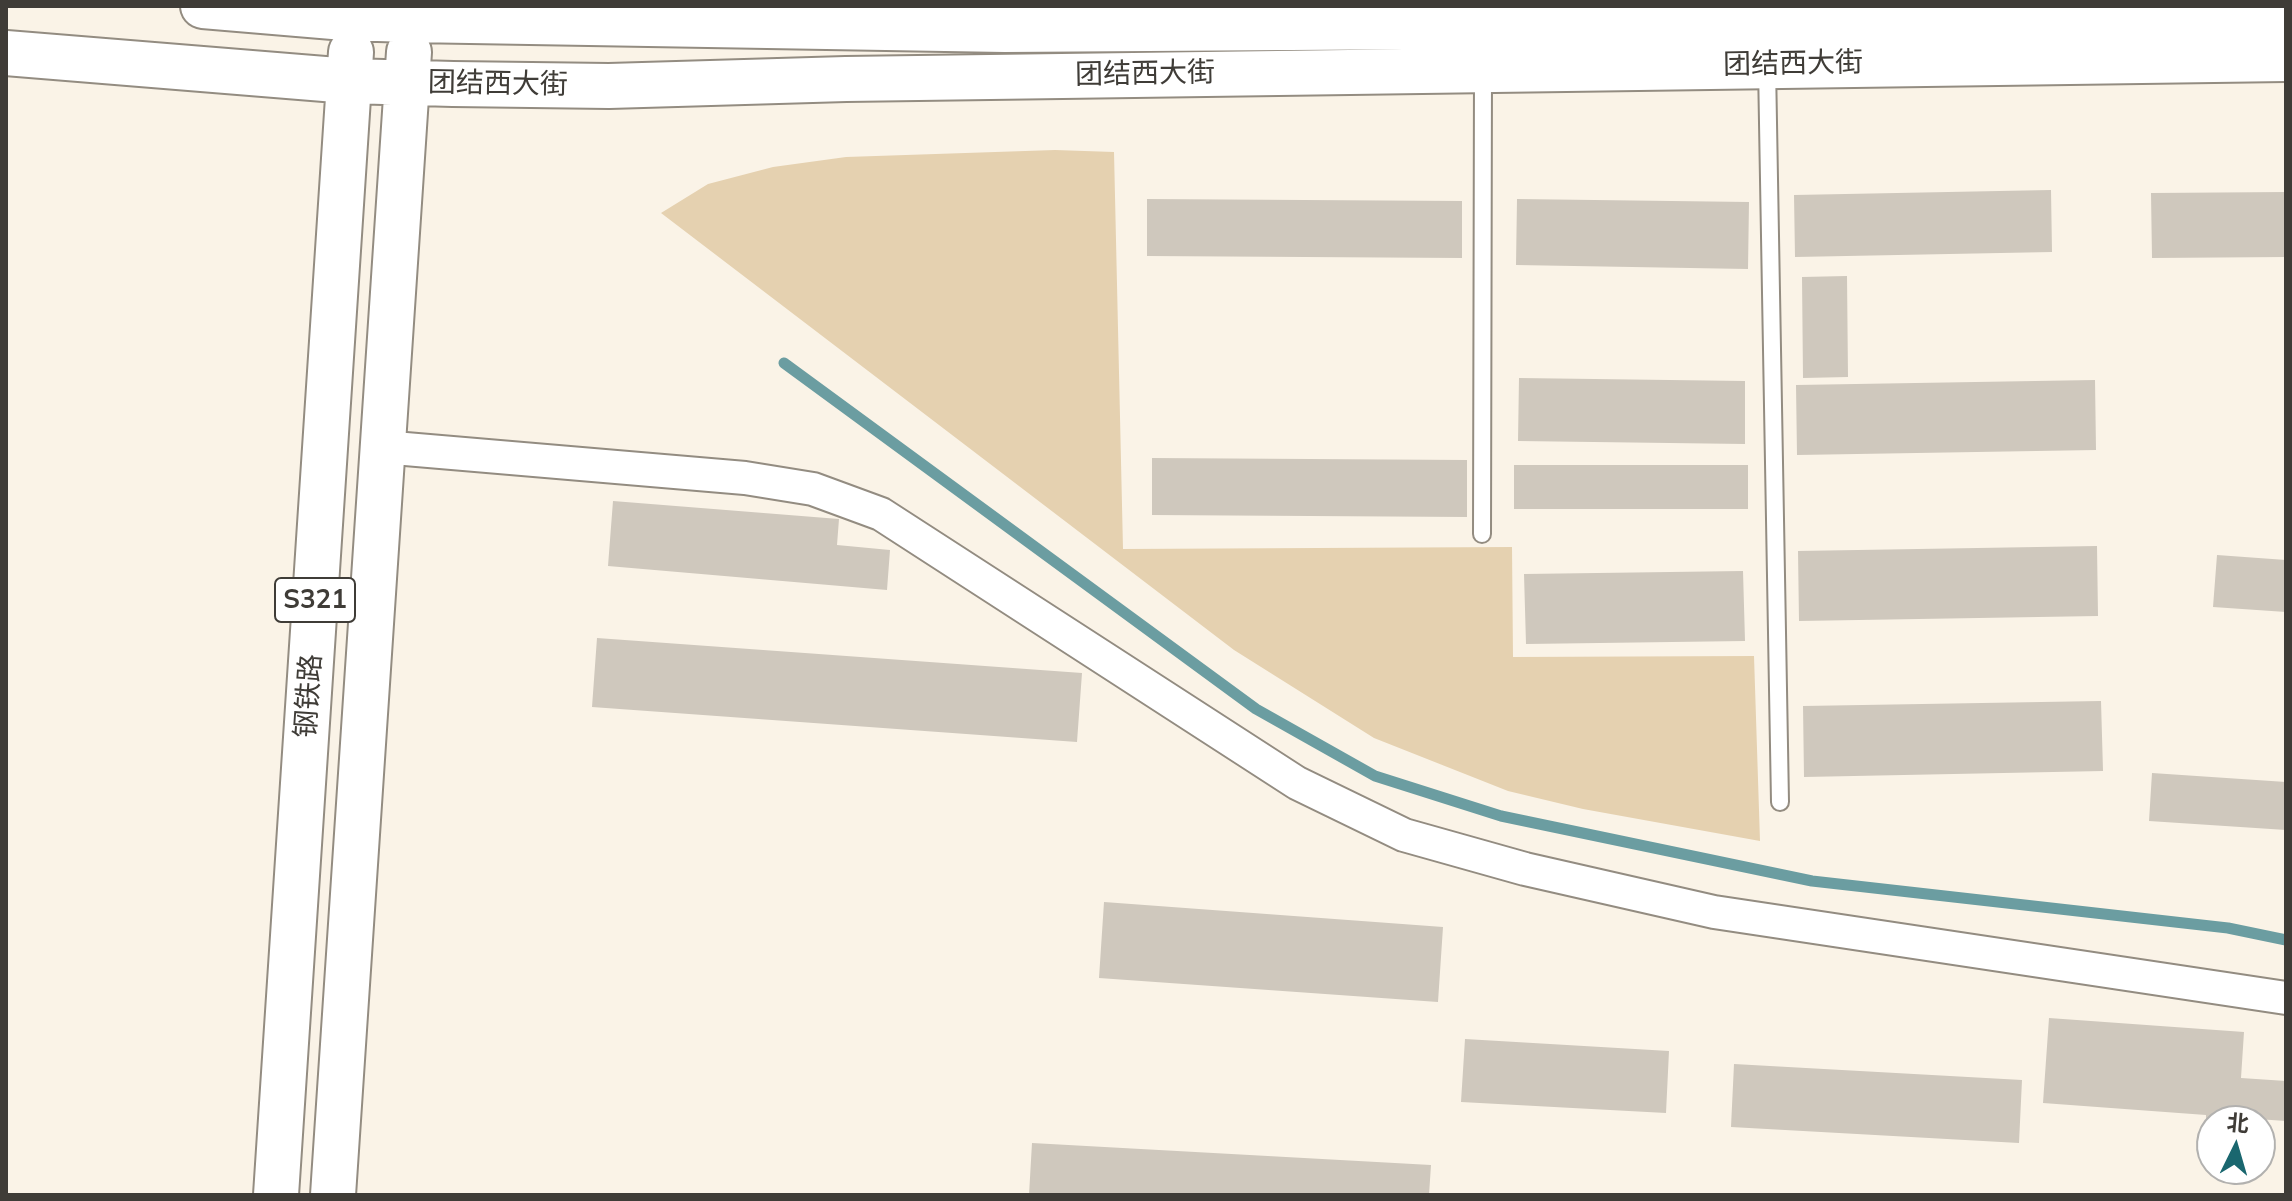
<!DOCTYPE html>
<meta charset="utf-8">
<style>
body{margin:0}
#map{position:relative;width:2292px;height:1201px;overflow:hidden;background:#faf3e7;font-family:Mulish,"Noto Sans SC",sans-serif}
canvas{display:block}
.frame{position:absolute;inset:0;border:8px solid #3f3c37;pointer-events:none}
.north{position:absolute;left:2196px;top:1105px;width:80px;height:80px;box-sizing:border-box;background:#fff;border:2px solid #b2b1af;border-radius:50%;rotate:5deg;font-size:22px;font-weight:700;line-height:32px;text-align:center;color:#3f3c37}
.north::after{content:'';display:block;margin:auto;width:28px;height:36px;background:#1a676f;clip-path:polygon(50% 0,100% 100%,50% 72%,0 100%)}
</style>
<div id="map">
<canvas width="2292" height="1201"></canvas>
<div class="frame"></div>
<div class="north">北</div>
</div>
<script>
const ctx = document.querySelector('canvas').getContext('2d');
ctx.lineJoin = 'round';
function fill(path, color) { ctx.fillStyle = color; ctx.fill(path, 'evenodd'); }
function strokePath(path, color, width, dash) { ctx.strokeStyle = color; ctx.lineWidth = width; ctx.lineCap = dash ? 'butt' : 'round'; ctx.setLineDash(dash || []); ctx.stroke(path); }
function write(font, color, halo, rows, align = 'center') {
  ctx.font = font + ' Mulish,"Noto Sans SC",sans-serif'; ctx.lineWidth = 8; ctx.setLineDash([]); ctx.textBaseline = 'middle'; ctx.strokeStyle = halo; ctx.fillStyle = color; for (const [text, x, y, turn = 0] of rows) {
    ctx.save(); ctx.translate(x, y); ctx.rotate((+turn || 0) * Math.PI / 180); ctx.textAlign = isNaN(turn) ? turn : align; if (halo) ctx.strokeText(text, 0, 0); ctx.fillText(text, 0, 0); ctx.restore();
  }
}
fill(new Path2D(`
 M1055 150 1114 152 1123 549 1512 547 1513 657 1754 656 1760 841 1583 809 1508 791 1374 738 1234 650 661 213 708 184 773 167 846 157Z`), '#e5d1b0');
strokePath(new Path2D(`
 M784 363 1256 709 1375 776 1501 816 1812 881 2228 928 2286 940`), '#6b9da1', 11);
fill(new Path2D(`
 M2051 190 2052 252 1795 257 1794 195Z
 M2286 192V257L2152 258 2151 193Z
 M1147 199 1462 201V258L1147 256Z
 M1517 199 1749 202 1748 269 1516 265Z
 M1847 276 1848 377 1803 378 1802 277Z
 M1519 378 1745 381V444L1518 441Z
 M2095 380 2096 450 1797 455 1796 385Z
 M1152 458 1467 460V517L1152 515Z
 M1514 465H1748V509H1514Z
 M613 501 839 519 837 545 890 550 887 590 608 566Z
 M2097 546 2098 616 1799 621 1798 551Z
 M2217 555 2286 560V612L2213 607Z
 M1743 571 1745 641 1526 644 1524 574Z
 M597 638 1082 673 1077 742 592 707Z
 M2101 701 2103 771 1804 777 1803 706Z
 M2152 773 2286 782V830L2149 821Z
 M1104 902 1443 927 1438 1002 1099 978Z
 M2049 1018 2244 1032 2241 1078 2286 1081V1121L2242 1118V1121H2212V1127H2206V1115L2043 1103Z
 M1465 1039 1669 1051 1666 1113 1461 1102Z
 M1734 1064 2022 1080 2019 1143 1731 1127Z
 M1032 1143 1431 1165 1429 1195H1029Z`), '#cfc8bd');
const service = new Path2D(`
 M1767 66 1780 802
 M1482 534 1483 71`);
const minor = new Path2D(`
 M382 447 745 478 813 489 881 514 1297 783 1404 835 1525 869 1714 912 2286 998`);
const primary = new Path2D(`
 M203 6 345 18 411 20 1005 30 2286 21
 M6 53 349 81 453 84 609 86 846 79 2286 59
 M276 1195 351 52
 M333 1195 409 52`);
strokePath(service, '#938c81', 20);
strokePath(minor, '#938c81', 36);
strokePath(primary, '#938c81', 48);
strokePath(service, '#fff', 16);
strokePath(minor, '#fff', 32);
strokePath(primary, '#fff', 44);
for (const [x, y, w] of [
 [315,600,80]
]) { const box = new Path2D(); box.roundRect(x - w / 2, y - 22, w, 44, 6); ctx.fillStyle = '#fff'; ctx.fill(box); strokePath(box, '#3f3c37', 2); }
write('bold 26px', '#3f3c37', null, [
 ["S321",315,600]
]);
write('28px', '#3f3c37', '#fff', [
 ["团结西大街",1793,64,-1],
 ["团结西大街",1145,74,-1],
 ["团结西大街",498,84,1],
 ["钢铁路",309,696,-86]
]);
</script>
